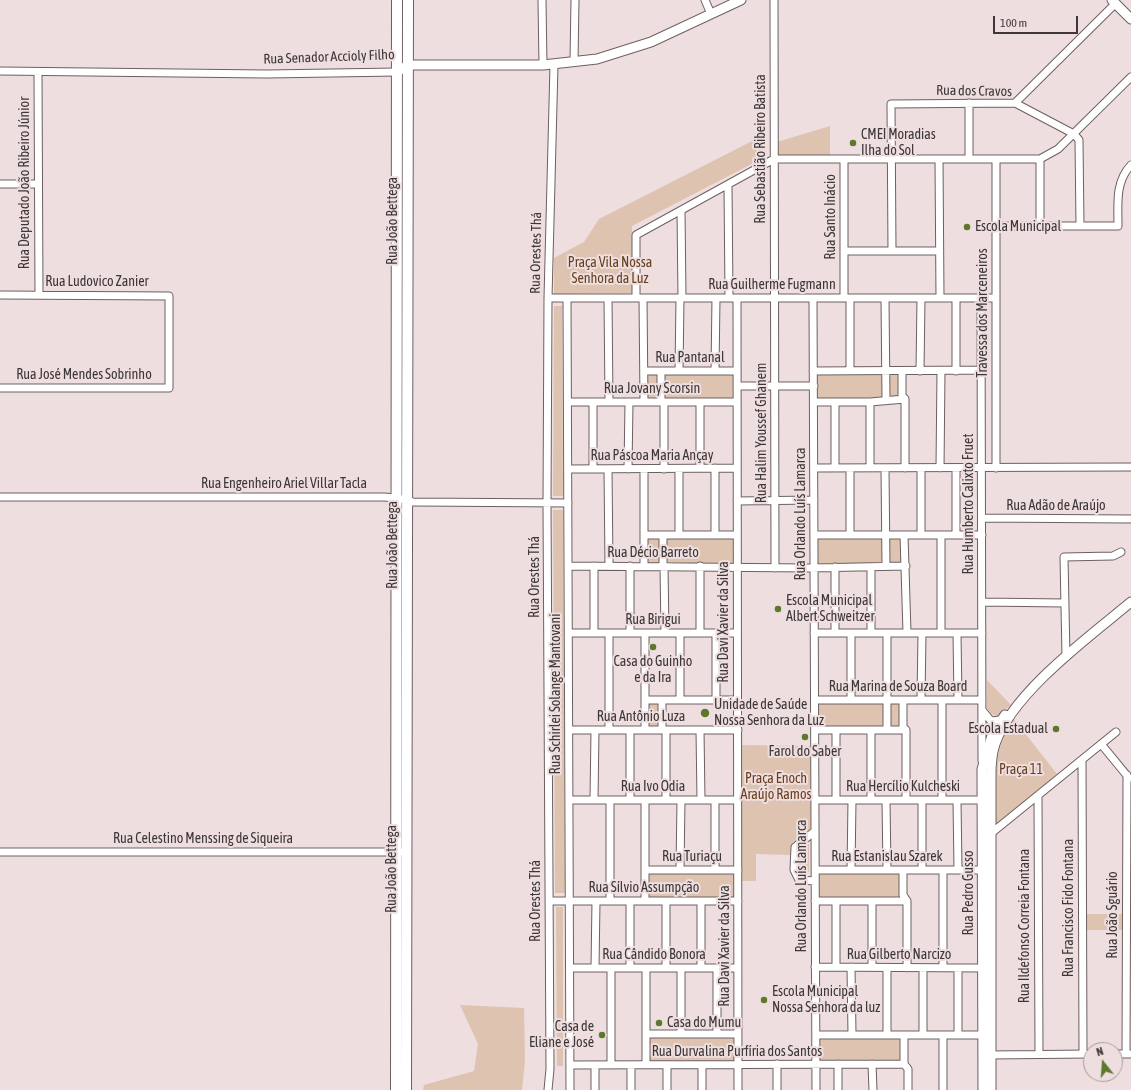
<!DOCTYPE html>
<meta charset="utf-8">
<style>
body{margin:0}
#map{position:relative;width:1131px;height:1090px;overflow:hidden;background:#eededf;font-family:"Asap Condensed",sans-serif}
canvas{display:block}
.north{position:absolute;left:1083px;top:1042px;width:40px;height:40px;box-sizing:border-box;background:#eededf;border:1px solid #a79b9c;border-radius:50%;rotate:343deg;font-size:11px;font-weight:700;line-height:16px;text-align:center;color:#3d3737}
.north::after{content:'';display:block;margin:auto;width:14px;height:18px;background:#5c782d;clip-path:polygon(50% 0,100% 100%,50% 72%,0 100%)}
.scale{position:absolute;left:993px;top:16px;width:85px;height:18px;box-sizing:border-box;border:2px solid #3d3737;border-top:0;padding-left:5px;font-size:12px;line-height:14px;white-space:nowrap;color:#3d3737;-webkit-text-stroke:3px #eededf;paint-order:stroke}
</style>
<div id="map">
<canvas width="1131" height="1090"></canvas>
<div class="north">N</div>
<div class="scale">100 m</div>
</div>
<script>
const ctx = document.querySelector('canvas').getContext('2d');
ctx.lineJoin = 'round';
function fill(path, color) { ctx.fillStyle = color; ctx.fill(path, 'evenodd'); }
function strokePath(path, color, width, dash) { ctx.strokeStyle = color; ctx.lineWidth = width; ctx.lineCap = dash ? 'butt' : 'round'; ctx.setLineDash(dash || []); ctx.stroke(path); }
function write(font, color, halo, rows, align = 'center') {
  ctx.font = font + ' "Asap Condensed",sans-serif'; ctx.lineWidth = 4; ctx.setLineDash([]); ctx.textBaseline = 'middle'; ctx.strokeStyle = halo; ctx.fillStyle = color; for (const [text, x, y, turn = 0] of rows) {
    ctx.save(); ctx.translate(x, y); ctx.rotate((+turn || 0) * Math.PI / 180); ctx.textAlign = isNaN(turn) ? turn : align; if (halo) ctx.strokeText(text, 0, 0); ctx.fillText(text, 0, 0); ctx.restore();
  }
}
fill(new Path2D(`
 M830 126V155H777V142Z
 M766 134 765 157 632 226V293L554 294V258L584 242 599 219Z
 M554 306H562L563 496H553Z
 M900 373V397L816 399V374Z
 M734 374V399H647V375Z
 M553 510H563L565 893H555Z
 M648 536 734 537 733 565 647 564Z
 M817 538H901V563H817Z
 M987 680 1011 705 997 716 991 714 987 708Z
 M648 702H660V728H648Z
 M818 702H900V728H818Z
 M1013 718 1057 774 996 825C996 788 991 751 1013 718Z
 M741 745 811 746 812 828 792 843V855L756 854V881H741Z
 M805 843 809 844V872L803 875 799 872 798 869V848Z
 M648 872H734V899L648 898Z
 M818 873H901V898H817Z
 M556 907H563V1066H557Z
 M1085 914H1124V930H1085Z
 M460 1005 524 1008 525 1061 522 1090H423L424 1085 474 1071 478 1044Z
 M648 1037 735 1038V1063H648Z
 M819 1037H902V1061L820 1062Z`), '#ddc3b0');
const street = new Path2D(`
 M542 0 543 65
 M705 0 711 14
 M774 0 775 568
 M574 62 575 0
 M0 71 267 74 397 72
 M38 72 39 295
 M1015 103 1115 4
 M844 159V298
 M939 159 940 298
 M969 159V103
 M1040 159V226
 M0 184H38
 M728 185 729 298
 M681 211 682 298
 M996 226H1118C1118 204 1115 182 1131 165
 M844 251H939
 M892 251 891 104 1015 103 1074 134 1079 140 1080 226
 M0 295 169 296V388H0
 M548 298H996
 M567 298 570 1090
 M608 298 609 402
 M636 298V235L774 159H1040L1058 149 1131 77
 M643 298 644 402
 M737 298 738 1090
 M813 298 816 1090
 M885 298 886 399
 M981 298 982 761
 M644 371H737
 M661 371V402
 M679 371 680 298
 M715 371 716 298
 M813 371 981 370
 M850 371V298
 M902 371V396L905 399V468
 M920 371 921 298
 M956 371V298
 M737 386H814
 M568 402H737
 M664 402V469
 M700 402V468
 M814 402H870L905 399
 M835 402V468
 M870 402V468
 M814 468 1131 467
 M885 468 886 566
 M940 468 941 371
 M956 468V535
 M996 468V159
 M568 469 737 468
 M593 469V402
 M608 469 609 566
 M628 469 629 402
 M0 497H384L397 498 413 502 568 503
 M737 501 814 500
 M982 518 1131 519
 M644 535H737
 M679 535V469
 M715 535V468
 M814 535H982
 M850 535V468
 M904 535 907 633
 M921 535V468
 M941 535V633
 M568 566 810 568 906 566
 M630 566V633
 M644 566V469
 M663 566V535
 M664 566 665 633
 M835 567V633
 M871 567V633
 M982 602 1065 603
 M569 633H737
 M594 633V566
 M700 633V566
 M814 633H982
 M851 633V700
 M887 633V730
 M957 633 958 700
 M1066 657 1064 557 1113 556 1121 552
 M645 700H737
 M662 700V730
 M680 700V633
 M716 700V633
 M815 700H982
 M903 700V727L906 730V800
 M921 700 922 633
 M942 700V800
 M982 710 991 721 1000 720
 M569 730H738
 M609 730V633
 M645 730V633
 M700 730 701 800
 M815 730H906
 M871 730V800
 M1101 744 1129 778
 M1082 761 1083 1054
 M1038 797 1039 1054
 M569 800H738
 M594 800 595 730
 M630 800V730
 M666 800V730
 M815 800H987
 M836 800V730
 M886 800 887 870
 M922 800V870
 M957 800 958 870
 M815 831 795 847 794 870 799 880 815 881
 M989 835 1116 732
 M0 852H400
 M645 870H738
 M680 870 681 800
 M715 870V800
 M815 870H983
 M851 870 852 800
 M903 870V895L907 901V968
 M943 870V968
 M549 901H738
 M610 901V800
 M630 901V968
 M645 901V800
 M815 901H907
 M836 901V967
 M815 967 983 968
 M851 967 852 1035
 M872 967V901
 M570 968H738
 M595 968 596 901
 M646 968V1065
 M666 968V901
 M701 968V901
 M717 968V1034
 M887 968V1035
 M646 1034H738
 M681 1034V968
 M816 1035H988
 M904 1035V1064L908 1069V1090
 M923 1035V968
 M958 1035V968
 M1115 1054H1131
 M1126 1054 1127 775
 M988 1055 1091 1054
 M777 1064V1090
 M872 1064 873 1090
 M570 1065 904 1064
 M595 1065V1090
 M611 1065V968
 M631 1065V1090
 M667 1065V1090
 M548 1090 550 1069 547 503 548 298 554 65
 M702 1090V1065
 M838 1090V1064
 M943 1090V1035`);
const secondary = new Path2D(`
 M1112 0 1131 19
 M397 72 408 65H543L597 59 651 42 741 0
 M983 1090 982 769 993 732 1005 715
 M991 1090V774C991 764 992 753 995 744 1012 693 1090 636 1131 602`);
const primary = new Path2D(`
 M396 1090 397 0
 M406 1090 408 0`);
strokePath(street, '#6d6061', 9);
strokePath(secondary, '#6d6061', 11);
strokePath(primary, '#6d6061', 12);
strokePath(street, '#fff', 7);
strokePath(secondary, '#fff', 9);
strokePath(primary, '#fff', 10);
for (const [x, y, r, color] of [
 [853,143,4,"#5c782d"],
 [967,227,4,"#5c782d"],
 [778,609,4,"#5c782d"],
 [653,647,4,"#5c782d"],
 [705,713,5,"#5c782d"],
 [1056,729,4,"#5c782d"],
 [805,737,4,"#5c782d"],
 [764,1000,4,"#5c782d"],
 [659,1023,4,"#5c782d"],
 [602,1035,4,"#5c782d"]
]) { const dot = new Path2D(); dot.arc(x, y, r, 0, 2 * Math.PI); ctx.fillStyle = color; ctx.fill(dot); strokePath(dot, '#eededf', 1.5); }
write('14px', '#3d3737', '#eededf', [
 ["Rua Senador Accioly Filho",329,57,-2],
 ["Rua dos Cravos",974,91,1],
 ["Rua Sebastião Ribeiro Batista",761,149,-90],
 ["Rua Deputado João Ribeiro Júnior",25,183,-90],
 ["Rua Santo Inácio",831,217,-90],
 ["Rua João Bettega",393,221,-90],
 ["Rua Orestes Thá",536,253,-89],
 ["Rua Ludovico Zanier",97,282],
 ["Rua Guilherme Fugmann",772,285],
 ["Travessa dos Marceneiros",983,313,-90],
 ["Rua Pantanal",690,358],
 ["Rua José Mendes Sobrinho",84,375],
 ["Rua Jovany Scorsin",652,389],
 ["Rua Halim Youssef Ghanem",762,433,-90],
 ["Rua Páscoa Maria Ançay",652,456],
 ["Rua Engenheiro Ariel Villar Tacla",284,484],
 ["Rua Humberto Calixto Fruet",969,504,-90],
 ["Rua Adão de Araújo",1056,506],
 ["Rua Orlando Luís Lamarca",801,514,-90],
 ["Rua João Bettega",393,545,-90],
 ["Rua Décio Barreto",653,553],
 ["Rua Orestes Thá",535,577,-90],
 ["Rua Birigui",653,620],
 ["Rua Davi Xavier da Silva",724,622,-90],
 ["Rua Marina de Souza Board",898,687],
 ["Rua Schirlei Solange Mantovani",556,694,-90],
 ["Rua Antônio Luza",641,717],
 ["Rua Ivo Odia",653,787],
 ["Rua Hercílio Kulcheski",903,787],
 ["Rua Celestino Menssing de Siqueira",203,839],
 ["Rua Turiaçu",692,857],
 ["Rua Estanislau Szarek",887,857],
 ["Rua João Bettega",392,869,-90],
 ["Rua Orlando Luís Lamarca",802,886,-90],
 ["Rua Sílvio Assumpção",644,888],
 ["Rua Pedro Gusso",969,893,-90],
 ["Rua Orestes Thá",536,901,-90],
 ["Rua Francisco Fido Fontana",1069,908,-90],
 ["Rua João Sguário",1113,915,-90],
 ["Rua Ildefonso Correia Fontana",1025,926,-90],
 ["Rua Davi Xavier da Silva",725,946,-90],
 ["Rua Cândido Bonora",654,955],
 ["Rua Gilberto Narcizo",899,955],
 ["Rua Durvalina Purfíria dos Santos",737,1052]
]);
write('14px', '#3d3737', '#eededf', [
 ["CMEI Moradias",861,135],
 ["Ilha do Sol",861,151],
 ["Escola Municipal",975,227],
 ["Escola Municipal",786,601],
 ["Albert Schweitzer",786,617],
 ["Casa do Guinho",653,662,"center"],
 ["e da Ira",653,678,"center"],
 ["Unidade de Saúde",714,705],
 ["Nossa Senhora da Luz",714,721],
 ["Escola Estadual",1048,729,"right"],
 ["Farol do Saber",805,752,"center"],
 ["Escola Municipal",772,992],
 ["Nossa Senhora da luz",772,1008],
 ["Casa do Mumu",667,1023],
 ["Casa de",594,1027,"right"],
 ["Eliane e José",594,1043,"right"]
], 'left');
write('14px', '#683f1d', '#eededf', [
 ["Praça Vila Nossa",610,263],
 ["Senhora da Luz",610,279],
 ["Praça 11",1021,770],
 ["Praça Enoch",776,779],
 ["Araújo Ramos",776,795]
]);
</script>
